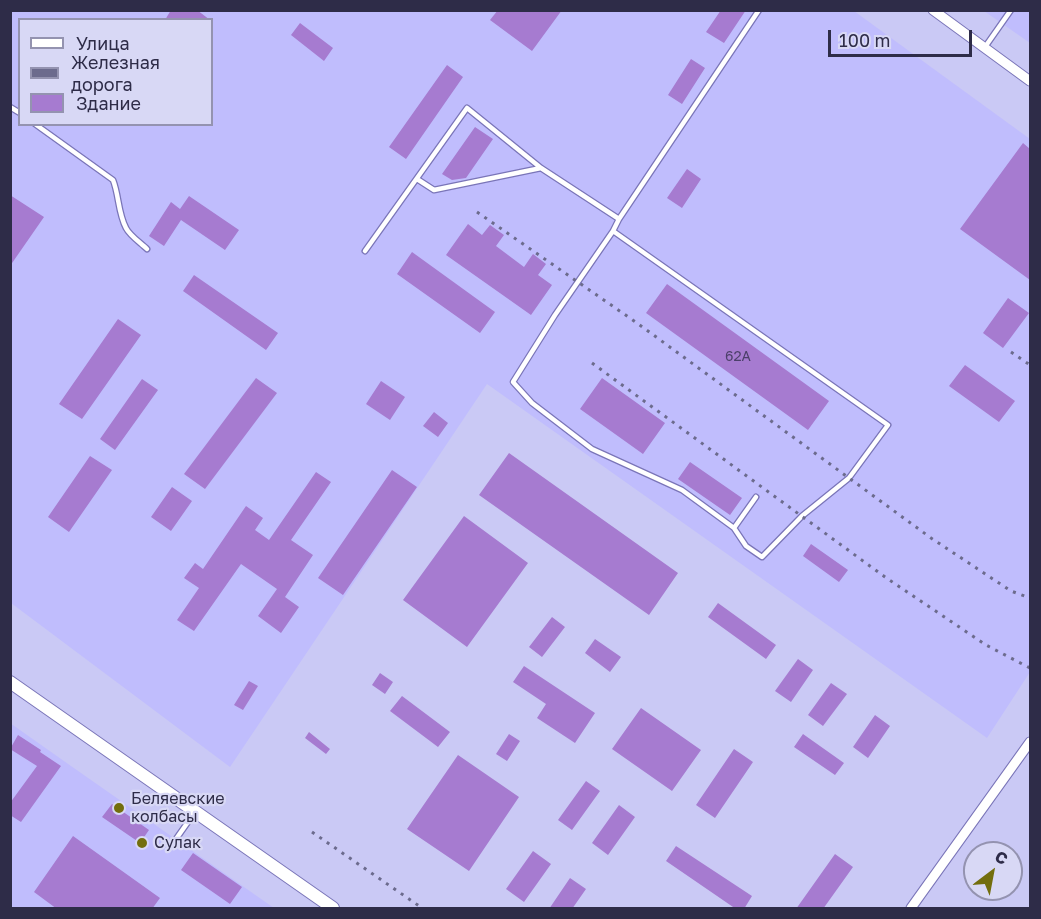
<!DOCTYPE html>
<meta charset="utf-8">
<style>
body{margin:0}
#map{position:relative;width:1041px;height:919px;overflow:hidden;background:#cac9f5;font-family:"Golos Text",sans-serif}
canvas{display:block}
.frame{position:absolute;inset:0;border:12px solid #2e2c48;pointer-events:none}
.legend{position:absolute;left:18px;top:18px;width:195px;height:108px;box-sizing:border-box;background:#d8d8f5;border:2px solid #9493b0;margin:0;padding:8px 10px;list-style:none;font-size:18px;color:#2e2c48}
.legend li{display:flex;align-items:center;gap:12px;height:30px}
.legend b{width:30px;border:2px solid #9493b0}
.north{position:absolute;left:963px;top:841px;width:60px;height:60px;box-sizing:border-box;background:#d8d8f5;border:2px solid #9493b0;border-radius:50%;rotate:32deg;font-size:16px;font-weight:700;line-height:24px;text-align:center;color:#2e2c48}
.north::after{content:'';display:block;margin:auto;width:21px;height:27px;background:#736e0d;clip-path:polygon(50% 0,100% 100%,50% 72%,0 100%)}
.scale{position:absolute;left:828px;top:30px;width:144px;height:27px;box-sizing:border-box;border:3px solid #2e2c48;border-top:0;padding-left:8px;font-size:18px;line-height:21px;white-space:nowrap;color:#2e2c48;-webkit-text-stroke:4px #d8d8f5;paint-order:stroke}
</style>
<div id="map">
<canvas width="1041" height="919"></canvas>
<div class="frame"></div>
<ul class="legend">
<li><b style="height:8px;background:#fff"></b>Улица</li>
<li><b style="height:8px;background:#6c6b8d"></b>Железная дорога</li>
<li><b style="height:16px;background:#a67bd0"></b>Здание</li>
</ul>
<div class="north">С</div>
<div class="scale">100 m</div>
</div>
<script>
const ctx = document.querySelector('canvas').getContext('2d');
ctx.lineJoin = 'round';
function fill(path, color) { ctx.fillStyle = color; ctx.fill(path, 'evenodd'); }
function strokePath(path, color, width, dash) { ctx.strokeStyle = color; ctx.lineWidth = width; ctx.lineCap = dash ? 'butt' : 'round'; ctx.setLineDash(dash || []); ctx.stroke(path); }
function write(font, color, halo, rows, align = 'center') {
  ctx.font = font + ' "Golos Text",sans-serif'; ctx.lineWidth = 4.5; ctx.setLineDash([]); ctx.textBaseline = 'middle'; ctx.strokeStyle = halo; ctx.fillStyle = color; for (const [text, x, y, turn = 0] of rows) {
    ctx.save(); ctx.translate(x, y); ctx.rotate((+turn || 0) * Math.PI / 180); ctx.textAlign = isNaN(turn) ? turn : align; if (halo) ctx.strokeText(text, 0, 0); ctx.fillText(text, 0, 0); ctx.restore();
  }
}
fill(new Path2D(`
 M10 11H854L1030 139V672L987 738 487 384 230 767 11 603ZM20 20H212V124H20Z
 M984 11H1030V43Z
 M10 723 71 766 274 908H11Z`), '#c0bdfd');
fill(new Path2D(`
 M171 10H197L210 20H165Z
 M498 10H562L532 51 490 20Z
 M721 10H746L724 43 706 32Z
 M300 23 333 48 324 61 291 35Z
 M691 59 705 68 682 104 668 95Z
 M447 65 463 77 406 159 389 147Z
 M475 127 493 139 466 178 452 180 442 174Z
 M1023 143 1030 149V280L960 229Z
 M687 169 701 179 682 208 667 198Z
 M10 195 44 217 10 266Z
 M189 196 239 230 225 250 181 220 164 246 149 236 171 202 180 209Z
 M468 224 482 235 490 225 504 235 496 246 524 267 533 254 546 264 538 275 552 285 531 315 446 255Z
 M412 252 495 312 480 333 397 274Z
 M194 275 278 333 266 350 183 291Z
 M667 284 829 401 808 430 646 313Z
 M1008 298 1029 313 1003 348 983 333Z
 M118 319 141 335 82 419 59 404Z
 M965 365 1015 401 999 422 949 386Z
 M256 378 277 393 205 489 184 474Z
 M602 378 665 423 643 454 580 409Z
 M142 379 158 390 115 450 100 439Z
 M381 381 405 397 390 420 366 404Z
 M434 412 448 423 438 437 423 426Z
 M509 453 678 573 649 615 479 495Z
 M90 456 112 470 69 532 48 517Z
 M690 462 742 498 730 515 678 479Z
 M392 470 417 487 343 595 318 578Z
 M316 472 331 482 291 540 313 555 285 597 299 607 281 633 258 616 277 589 241 564 194 631 177 620 199 588 184 578 195 563 203 569 246 506 263 518 255 530 269 540Z
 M172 487 192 501 171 531 151 517Z
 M464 516 528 563 467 647 403 600Z
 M811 544 848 570 839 582 803 556Z
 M718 603 776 645 766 659 708 617Z
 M552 617 565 627 542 657 529 647Z
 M595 639 621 657 610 672 585 653Z
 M798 659 813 670 791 702 775 691Z
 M524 666 595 713 575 743 537 718 546 704 513 682Z
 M380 673 393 682 385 694 372 685Z
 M249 681 258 686 243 710 234 705Z
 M831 683 847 694 823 726 808 715Z
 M402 696 450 732 438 747 390 711Z
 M641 708 701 750 672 791 612 749Z
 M875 715 890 726 868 758 853 747Z
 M309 732 330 749 326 754 305 738Z
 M509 734 520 741 507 761 496 754Z
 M803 734 844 763 835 775 794 747Z
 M18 735 41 750 40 752 61 766 21 822 10 815V803L37 766 10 749Z
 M734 749 753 762 715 818 696 805Z
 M458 755 519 797 469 871 407 829Z
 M586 781 600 791 572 830 558 820Z
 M112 804 149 830 140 843 102 817Z
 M619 805 635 817 608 855 592 843Z
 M73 836 160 898 152 909H57L34 892Z
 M676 846 752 896 744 909H736L666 861Z
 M533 851 551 864 524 902 506 889Z
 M193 853 242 887 230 904 181 870Z
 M835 854 853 867 823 909H796Z
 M570 878 586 889 572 909H549Z`), '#a67bd0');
const service = new Path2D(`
 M985 47 1011 10
 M10 107 20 113
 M35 124 113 180C119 195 118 213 126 228 130 236 141 243 147 249
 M417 179 434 190 541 168
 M613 231 888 425 849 478 802 516 762 557 746 546 734 528
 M365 251 467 108 541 168 619 219
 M756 497 734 528 682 490 592 449 532 403 513 382 555 315 613 231 619 219 759 10
 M176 839 195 812`);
const minor = new Path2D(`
 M933 10 1030 81
 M911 908 1030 742`);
const tertiary = new Path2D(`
 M10 682 333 908`);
strokePath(service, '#7a75b8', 7);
strokePath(minor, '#7a75b8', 11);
strokePath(tertiary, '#7a75b8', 14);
strokePath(service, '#fff', 4.5);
strokePath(minor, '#fff', 9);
strokePath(tertiary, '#fff', 12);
strokePath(new Path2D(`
 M477 212 637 323 931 538 1011 591 1030 598
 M1011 352 1030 365
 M592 363 885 577 986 645 1030 668
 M312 832 422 908`), '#6c6b8d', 3, [3, 6]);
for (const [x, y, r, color] of [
 [119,808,6,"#736e0d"],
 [142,843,6,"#736e0d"]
]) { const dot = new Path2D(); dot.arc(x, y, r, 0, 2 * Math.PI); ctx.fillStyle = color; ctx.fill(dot); strokePath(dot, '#d8d8f5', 2); }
write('14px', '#4c406a', null, [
 ["62А",738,357]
]);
write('16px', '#2e2c48', '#d8d8f5', [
 ["Беляевские",131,799],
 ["колбасы",131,817],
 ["Сулак",154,843]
], 'left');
</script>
